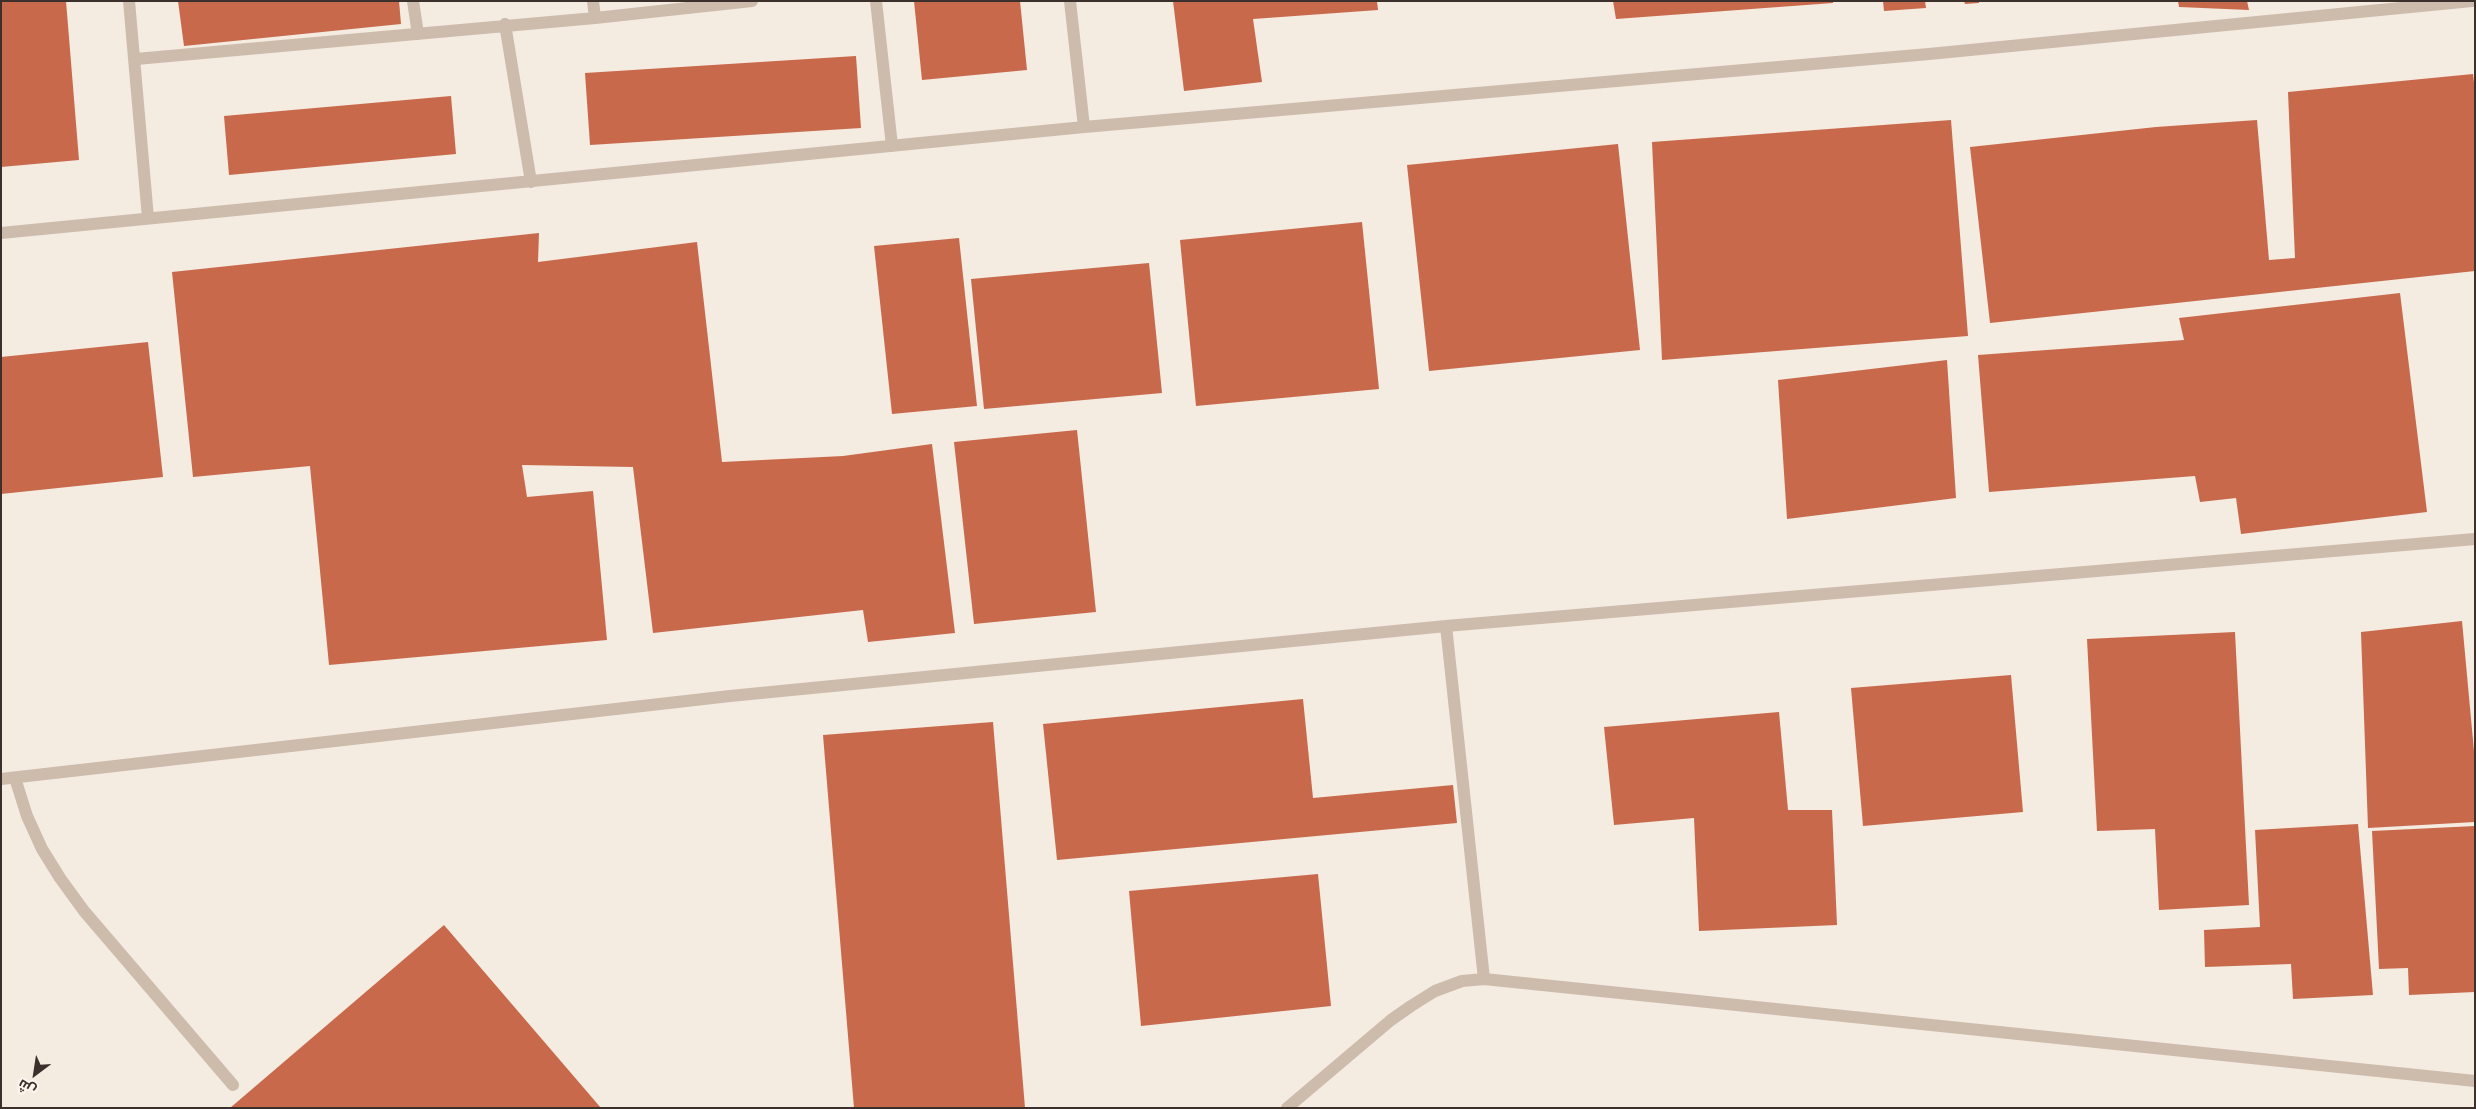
<!DOCTYPE html>
<meta charset="utf-8">
<style>
body{margin:0}
#map{position:relative;width:2476px;height:1109px;overflow:hidden;background:#f4ebe1;font-family:"Sofia Sans Condensed",Cairo,sans-serif}
canvas{display:block}
.frame{position:absolute;inset:0;border:2px solid #3b302b;pointer-events:none}
.north{position:absolute;left:10px;top:1049px;width:50px;height:50px;-webkit-text-stroke:4px #fbf5ee;paint-order:stroke;rotate:211deg;font-size:14px;font-weight:700;line-height:20px;text-align:center;color:#3b302b}
.north::after{content:'';display:block;margin:auto;width:18px;height:22px;background:#3b302b;clip-path:polygon(50% 0,100% 100%,50% 72%,0 100%)}
</style>
<div id="map">
<canvas width="2476" height="1109"></canvas>
<div class="frame"></div>
<div class="north">ش</div>
</div>
<script>
const ctx = document.querySelector('canvas').getContext('2d');
ctx.lineJoin = 'round';
function fill(path, color) { ctx.fillStyle = color; ctx.fill(path, 'evenodd'); }
function strokePath(path, color, width, dash) { ctx.strokeStyle = color; ctx.lineWidth = width; ctx.lineCap = dash ? 'butt' : 'round'; ctx.setLineDash(dash || []); ctx.stroke(path); }
fill(new Path2D(`
 M1 1H66L79 160 1 167Z
 M178 1H399L401 24 184 46Z
 M914 1H1020L1027 70 922 80Z
 M1173 1H1377L1378 10 1253 19 1262 82 1184 91Z
 M1613 1H1833V3L1616 19Z
 M1883 1H1925L1926 8 1884 11Z
 M1964 1H1979V3L1965 4Z
 M2178 1H2247L2249 10 2179 7Z
 M856 56 861 128 590 145 585 73Z
 M2473 74 2475 91V271L1990 323 1970 147 2156 127 2257 120 2269 260 2295 258 2288 92Z
 M451 96 456 154 229 175 224 116Z
 M1951 120 1968 336 1662 360 1652 142Z
 M1618 144 1640 350 1429 371 1407 165Z
 M1362 222 1379 389 1196 406 1180 240Z
 M539 233 538 262 697 242 722 462 843 456 932 444 955 633 868 642 863 610 653 633 633 467 522 465 527 497 593 491 607 640 329 665 310 466 193 477 172 272Z
 M959 238 977 406 892 414 874 246Z
 M1149 263 1162 393 984 409 971 279Z
 M2400 293 2427 512 2241 534 2236 498 2200 502 2195 476 1989 492 1978 355 2184 340 2179 318Z
 M148 342 163 477 1 494V357Z
 M1947 360 1956 498 1787 519 1778 380Z
 M1077 430 1096 612 974 624 954 442Z
 M2462 621 2475 762V822L2368 828 2361 632Z
 M2235 632 2249 905 2159 910 2155 829 2097 831 2087 639Z
 M2011 675 2023 812 1863 826 1851 688Z
 M1303 699 1313 798 1453 785 1457 823 1057 860 1043 724Z
 M1779 712 1788 810H1832L1837 925 1699 931 1694 818 1614 825 1604 727Z
 M993 722 1025 1108H854L823 735Z
 M2358 824 2373 995 2293 999 2291 964 2205 967 2204 930 2260 927 2255 830Z
 M2475 826V992L2409 995 2408 968 2379 969 2372 831Z
 M1318 874 1331 1006 1141 1026 1129 891Z
 M444 925 601 1108H230Z`), '#c8694b');
strokePath(new Path2D(`
 M129 1 148 218
 M413 1 418 34
 M593 1 595 18
 M876 1 892 146
 M1070 1 1084 127
 M505 24 531 182
 M136 59 595 18 752 1
 M1 233 1084 127 1929 54 2472 1
 M1446 626 1484 979
 M15 778 27 816 42 849 60 878 84 911 233 1085
 M1 779 730 696 1446 626 2475 539
 M1287 1108 1391 1020 1411 1006 1435 991 1462 981 1484 979 2475 1081`), '#cdbbac', 12);
</script>
